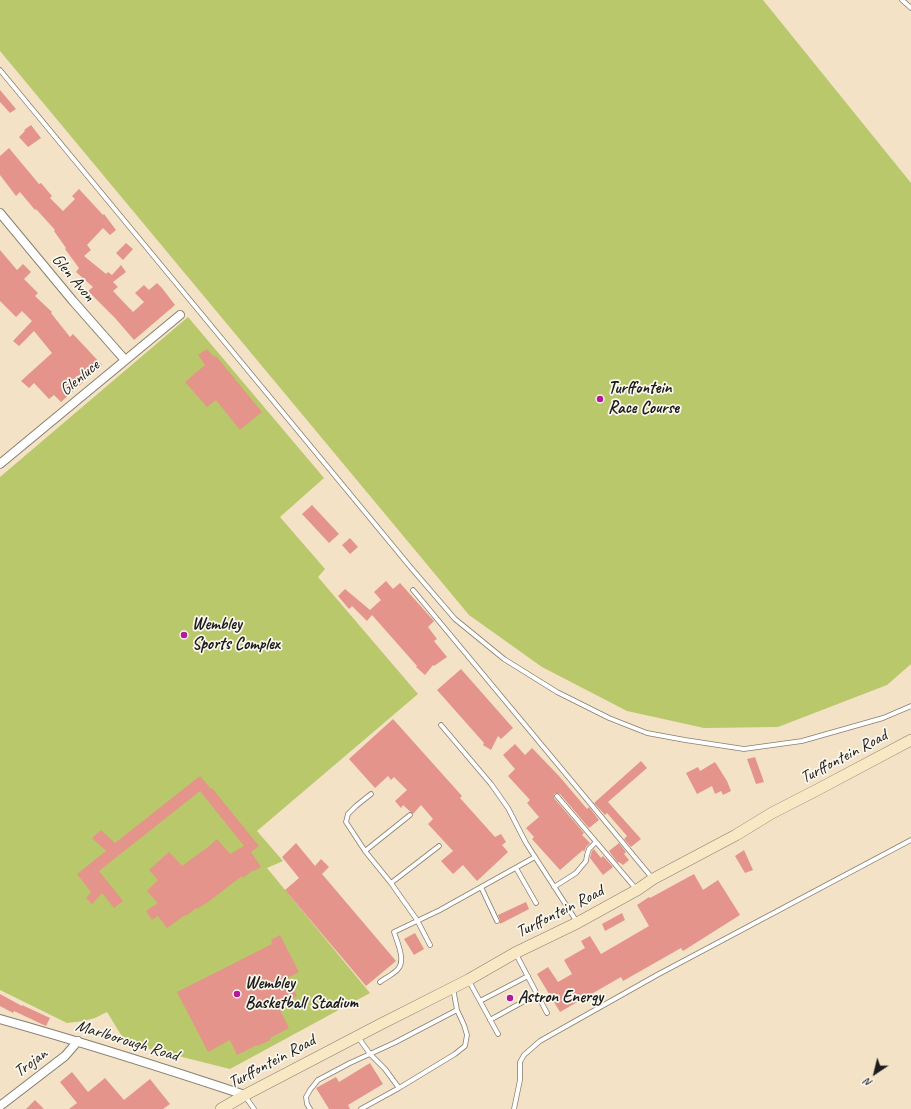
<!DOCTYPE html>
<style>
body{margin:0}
#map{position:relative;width:911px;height:1109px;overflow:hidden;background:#f3e2c6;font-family:Caveat,sans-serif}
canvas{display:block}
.north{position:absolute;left:855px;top:1053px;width:40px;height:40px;-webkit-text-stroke:3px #fbf7ec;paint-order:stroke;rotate:215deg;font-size:11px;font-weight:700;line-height:16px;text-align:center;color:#1c1c1c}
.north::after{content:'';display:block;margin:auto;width:14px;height:18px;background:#1c1c1c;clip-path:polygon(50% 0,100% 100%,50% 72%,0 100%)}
</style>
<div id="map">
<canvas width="911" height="1109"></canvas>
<div class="north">N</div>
</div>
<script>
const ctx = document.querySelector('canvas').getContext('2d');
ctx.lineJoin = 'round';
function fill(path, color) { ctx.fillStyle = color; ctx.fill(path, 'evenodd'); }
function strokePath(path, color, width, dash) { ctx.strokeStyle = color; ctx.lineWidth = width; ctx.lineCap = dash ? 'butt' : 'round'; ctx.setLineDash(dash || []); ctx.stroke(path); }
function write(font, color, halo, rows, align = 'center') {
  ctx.font = font + ' Caveat,sans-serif'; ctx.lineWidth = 3.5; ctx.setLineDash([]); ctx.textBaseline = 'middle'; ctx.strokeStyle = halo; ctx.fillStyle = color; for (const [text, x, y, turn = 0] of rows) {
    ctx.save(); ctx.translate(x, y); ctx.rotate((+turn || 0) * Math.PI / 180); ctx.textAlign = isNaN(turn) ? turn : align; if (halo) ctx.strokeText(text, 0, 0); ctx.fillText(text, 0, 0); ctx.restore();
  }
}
fill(new Path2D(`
 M0 0H763L911 183V664L887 685 778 727 704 728 627 711 542 667 469 615 0 51Z
 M188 317 324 478 280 517 325 569 318 577 418 694 257 831 283 861 267 868 370 993 230 1069 126 1043 107 1012 95 1018 83 1021 67 1023 0 990V477Z`), '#b9c86b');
fill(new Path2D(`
 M0 90 16 109 10 113 0 102Z
 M31 125 41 138 28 147 19 137 25 131 24 130Z
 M9 148 39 184 41 183 52 196 50 198 63 211 75 199 72 196 79 189 103 215 104 214 116 230 110 235 103 228 87 245 91 250 84 256 106 274 108 272 112 275 121 265 126 272 113 282 118 287 113 291 133 312 144 302 135 293 144 285 149 290 157 283 162 288 175 305 134 340 115 318 88 291 93 287 76 272 79 268 65 249 66 248 54 231 55 230 36 209 35 210 20 192 16 196 0 175V156Z
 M126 243 133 249 123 260 116 253Z
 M0 250 17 270 23 264 31 272 24 279 38 293 35 296 52 312 51 313 70 337 73 334 102 365 61 402 54 395 49 399 34 383 29 388 21 381 52 353 34 331 19 346 13 341 32 321 22 311 16 317 0 301Z
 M207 349 214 357 216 356 262 412 240 430 216 400 207 407 185 382 205 365 198 355Z
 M312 505 339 534 329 543 302 514Z
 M350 538 358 547 350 554 342 545Z
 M386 581 393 589 400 583 434 621 428 627 437 639 434 641 447 657 434 666 433 665 425 675 416 667 417 666 372 615 367 621 352 606 349 609 338 596 345 589 370 610 381 600 374 592Z
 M461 669 513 728 501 739 498 736 491 750 483 745 484 743 437 690Z
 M393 719 462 796 460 798 495 837 501 834 506 842 502 845 508 852 477 881 463 865 453 874 441 861 453 851 428 824 433 819 421 805 413 814 403 805 401 808 395 801 407 790 394 777 391 780 388 776 375 788 349 759Z
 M515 744 525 755 532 748 559 776 587 809 589 807 599 820 589 828 560 794 557 793 554 794V798L584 833 582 835 590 843 586 847 584 852 583 850 560 870 532 839 534 837 526 828 539 817 527 803 530 800 508 776 515 769 503 755Z
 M755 757 764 782 756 784 747 759Z
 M641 761 647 768 608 802 641 839 631 847 624 839 627 836 607 813 605 815 594 803Z
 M715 762 727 781 731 791 723 795 721 791 715 794 712 786 697 794 686 773 698 767 700 771Z
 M200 776 211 789 212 788 259 846 251 852 261 867 254 871 253 870 243 878 242 876 208 902 197 909 196 908 186 916 185 915 167 928 158 916 152 920 146 911 158 903 147 891 158 880 149 870 169 852 182 866 208 847 217 839 230 854 244 846 200 791 99 871 123 901 114 908 102 893 92 904 86 898 91 892 77 874 106 851 92 838 101 830 115 843Z
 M296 843 315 866 321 859 329 867 322 874 396 961 366 986 285 890 299 878 282 857Z
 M619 843 626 852 624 854 629 860 623 865 619 862 618 863 609 851Z
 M594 849 601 858 603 856 613 867 603 875 590 858 592 851Z
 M744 850 753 870 745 873 735 856Z
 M694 874 703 890 718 880 740 915 683 951 681 948 623 981 621 977 560 1012 537 974 548 967 558 982 572 974 564 960 585 948 581 941 590 936 601 954 649 926 637 905 649 897 650 898Z
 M526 902 529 909 500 924V920L498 915Z
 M622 913 625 920 605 931 602 924Z
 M415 933 424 949 414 955 404 939Z
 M280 935 299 972 288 978 297 996 278 1006 289 1028 270 1038 271 1040 257 1046V1045L237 1055 230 1040 208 1052 177 992 272 944 271 940Z
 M0 994 22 1006V1005L50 1018 46 1026 14 1011 13 1013 0 1006Z
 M370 1063 383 1084 348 1105 350 1109H329L316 1088 336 1077 339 1082Z
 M72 1072 88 1092 105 1078 124 1100 150 1079 170 1104 163 1109H69L77 1103 60 1082Z
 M35 1100 44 1109H26Z`), '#e5948b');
const lane = new Path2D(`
 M902 0 911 8
 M0 70 412 569 455 619 504 659 557 692 609 718 647 733 685 740 744 749 802 741 883 718 911 706
 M413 590 653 879
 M441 725 491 784 508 808 526 843 577 922
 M371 794 356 806 348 814 346 822 365 851 391 883 417 920 430 945
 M557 796 637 890
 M365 851 410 815
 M516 868 536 903
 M391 883 439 846
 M481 887 497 921
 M554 887 576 873 586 861 587 855 589 849 596 842
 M516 954 547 1013
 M469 981 498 1034
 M380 982C385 978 394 974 398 969 406 960 397 942 394 932L440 910 535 857
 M480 1001 528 976
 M490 1020 537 994
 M358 1037 370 1054 385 1069 399 1088
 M245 1096 254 1109
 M310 1109 307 1104 306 1097 310 1090 318 1080 350 1063 394 1043 457 1010
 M361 1109 399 1088 455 1054 465 1046 467 1035 464 1025 457 1010 453 988
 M514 1109 520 1080V1062L524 1055 540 1041 657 975 911 840`);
const street = new Path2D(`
 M0 213 73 301 125 360
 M0 464 180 315
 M0 1019C82 1042 164 1068 245 1095
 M0 1106 65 1056 78 1041`);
const secondary = new Path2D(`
 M221 1109 245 1095 379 1025 468 980 515 953 577 923 637 890 653 879 736 835 772 813 815 791 911 740`);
strokePath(lane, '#887f71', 5.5);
strokePath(street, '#887f71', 10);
strokePath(secondary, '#887f71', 12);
strokePath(lane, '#fff', 4);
strokePath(street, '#fff', 8);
strokePath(secondary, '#f8e8c3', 11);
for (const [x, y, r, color] of [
 [600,399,4,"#b5179e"],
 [184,635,4,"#b5179e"],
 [237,994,4,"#b5179e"],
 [510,998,4,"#b5179e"]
]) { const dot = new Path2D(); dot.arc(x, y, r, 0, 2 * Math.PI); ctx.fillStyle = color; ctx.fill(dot); strokePath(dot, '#fbf7ec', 1.5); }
write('17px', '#1c1c1c', '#fbf7ec', [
 ["Glen Avon",73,278,50],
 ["Glenluce",80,378,-40],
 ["Turffontein Road",844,757,-28],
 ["Turffontein Road",560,912,-27],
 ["Marlborough Road",127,1041,17],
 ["Turffontein Road",272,1062,-28],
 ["Trojan",31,1063,-37]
]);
write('bold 17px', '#1c1c1c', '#fbf7ec', [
 ["Turffontein",608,389],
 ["Race Course",608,409],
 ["Wembley",192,625],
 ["Sports Complex",192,645],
 ["Wembley",245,984],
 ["Basketball Stadium",245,1004],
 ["Astron Energy",518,998]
], 'left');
</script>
